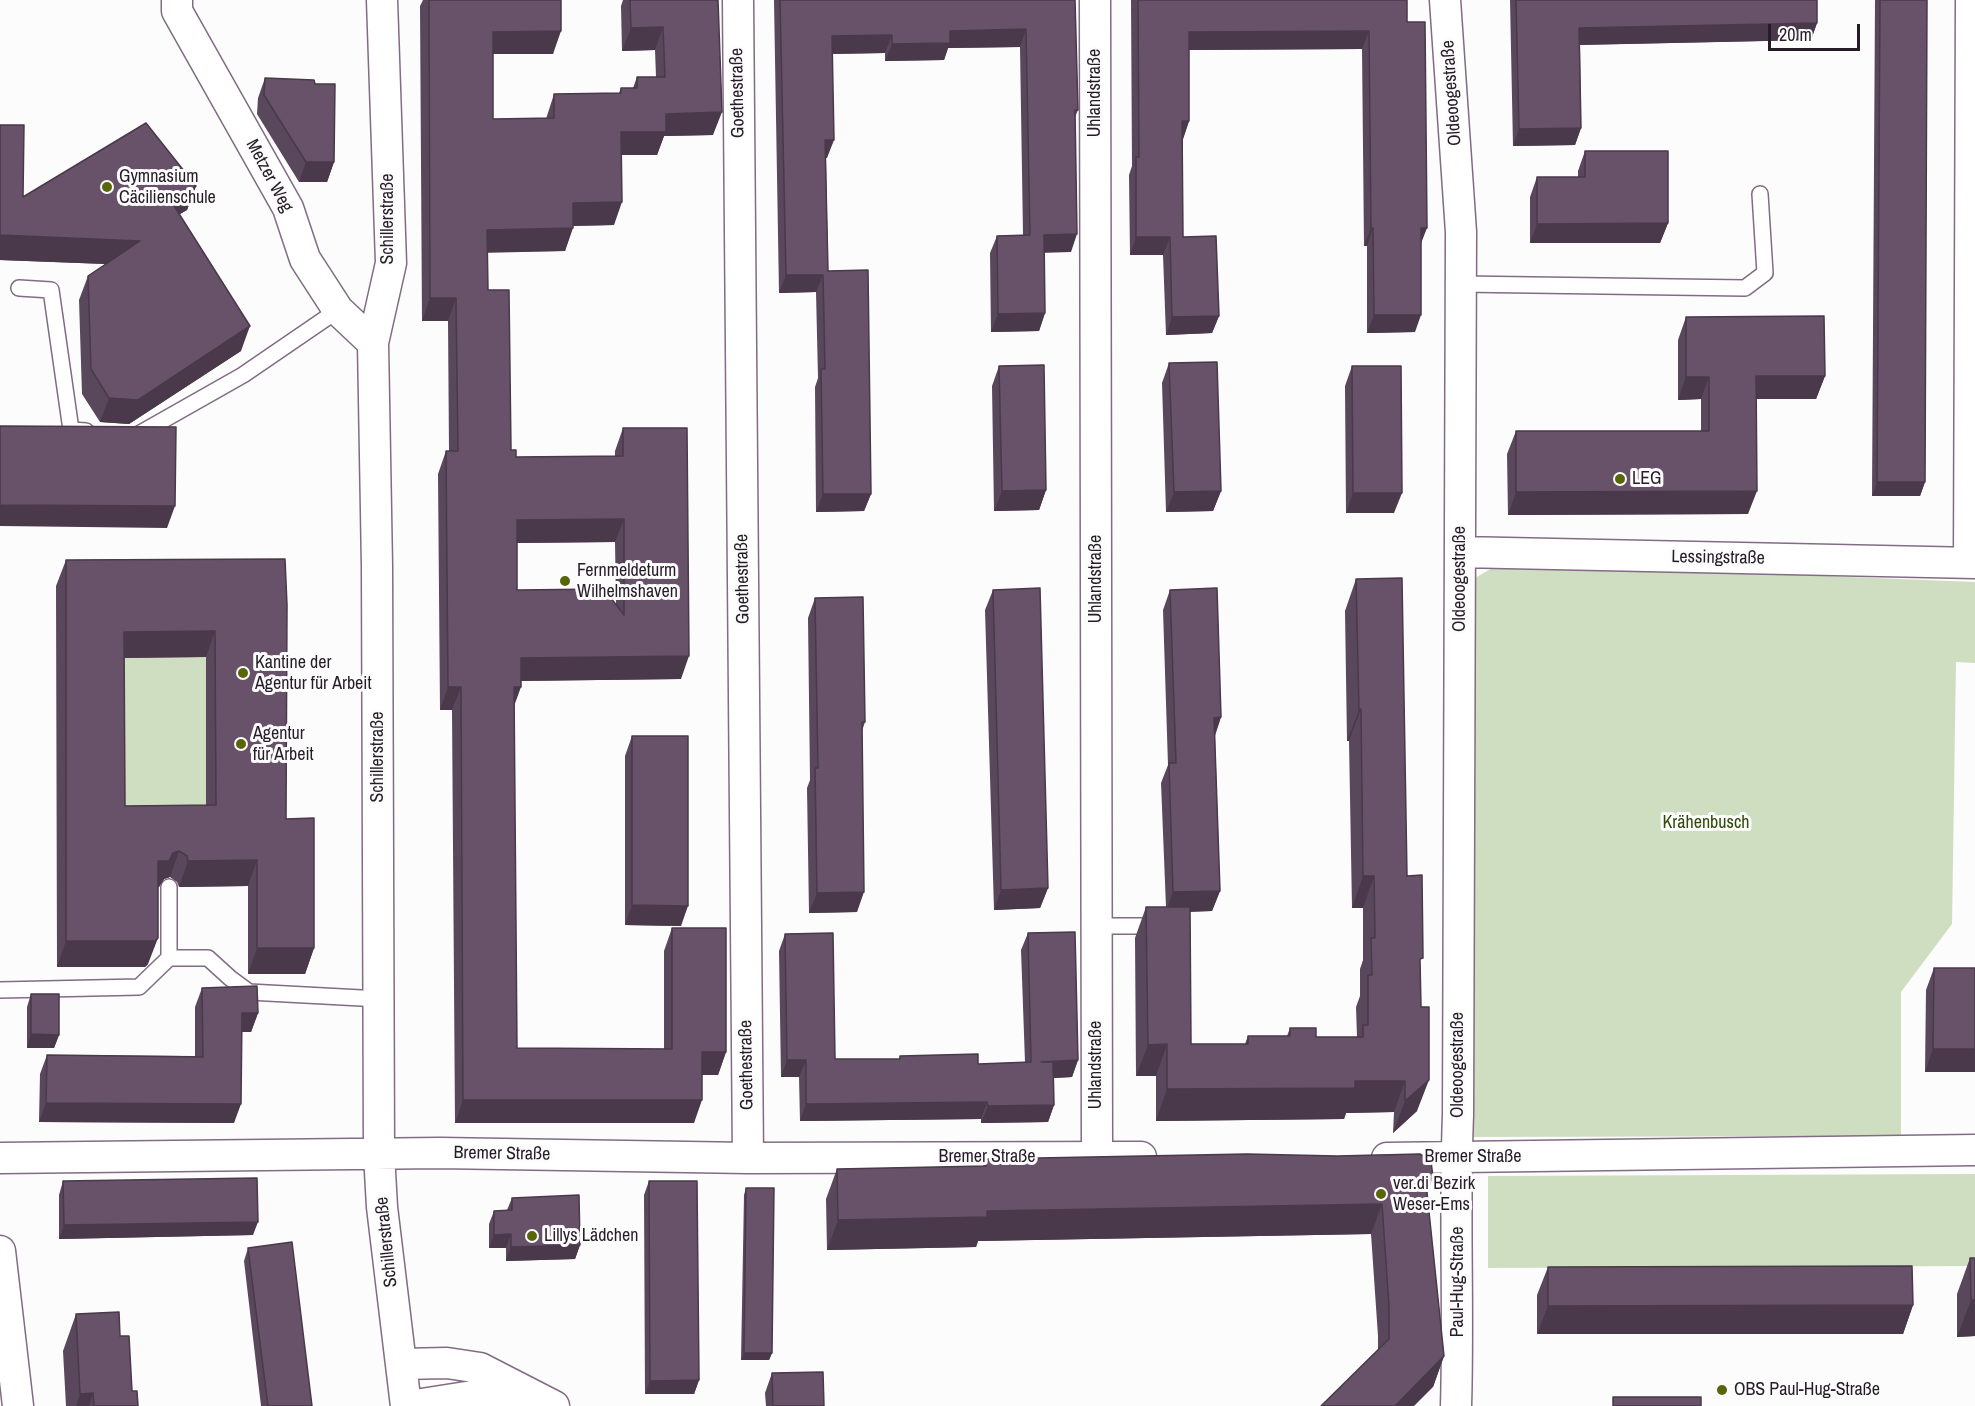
<!DOCTYPE html>
<meta charset="utf-8">
<style>
body{margin:0}
#map{position:relative;width:1975px;height:1406px;overflow:hidden;background:#fcfcfc;font-family:"Archivo Narrow",sans-serif}
canvas{display:block}
.scale{position:absolute;left:1768px;top:24px;width:92px;height:27px;box-sizing:border-box;border:3px solid #261c27;border-top:0;padding-left:8px;font-size:18px;line-height:21px;white-space:nowrap;color:#261c27;-webkit-text-stroke:4px #fcfcfc;paint-order:stroke}
</style>
<div id="map">
<canvas width="1975" height="1406"></canvas>
<div class="scale">20 m</div>
</div>
<script>
const ctx = document.querySelector('canvas').getContext('2d');
ctx.lineJoin = 'round';
function fill(path, color) { ctx.fillStyle = color; ctx.fill(path, 'evenodd'); }
function strokePath(path, color, width, dash) { ctx.strokeStyle = color; ctx.lineWidth = width; ctx.lineCap = dash ? 'butt' : 'round'; ctx.setLineDash(dash || []); ctx.stroke(path); }
function write(font, color, halo, rows, align = 'center') {
  ctx.font = font + ' "Archivo Narrow",sans-serif'; ctx.lineWidth = 6; ctx.setLineDash([]); ctx.textBaseline = 'middle'; ctx.strokeStyle = halo; ctx.fillStyle = color; for (const [text, x, y, turn = 0] of rows) {
    ctx.save(); ctx.translate(x, y); ctx.rotate((+turn || 0) * Math.PI / 180); ctx.textAlign = isNaN(turn) ? turn : align; if (halo) ctx.strokeText(text, 0, 0); ctx.fillText(text, 0, 0); ctx.restore();
  }
}
fill(new Path2D(`
 M1501 563 1975 582V663L1956 662 1952 924 1901 992V1136L1455 1137 1461 586Z
 M206 657 207 831 116 832 115 658Z
 M1975 1174V1266L1488 1268V1176Z`), '#cfdec1');
const lane = new Path2D(`
 M1460 284 1745 288 1765 273 1760 194
 M19 288 51 290 71 430 86 431
 M137 435 243 375 338 310
 M169 887V958
 M1096 926H1159
 M0 990 139 987 169 958H208L230 978 249 992 380 999`);
const street = new Path2D(`
 M177 0V11L288 208 305 259 338 310 373 343
 M382 0 391 263 373 343 377 567 379 1154 382 1207 406 1406
 M738 0 748 1158
 M1095 0 1097 1157
 M1445 0 1461 232 1458 1115C1454 1212 1459 1309 1456 1406
 M1460 552 1975 563
 M1969 563 1971 0
 M0 1158 440 1153 748 1158 1141 1157
 M1387 1158 1975 1150
 M0 1251 18 1406
 M401 1364 447 1363 480 1368 554 1406
 M409 1406 479 1395 524 1394`);
strokePath(lane, '#826b84', 18);
strokePath(street, '#826b84', 33);
strokePath(lane, '#fff', 15);
strokePath(street, '#fff', 30);
fill(new Path2D(`
 M423 0H561L553 54H493V119H546L554 94 619 93 621 88H633L637 77H656L655 50 622 51 621 6 623 0H718L713 135 664 136 657 155H621L614 225 573 226 565 251 487 252 488 290 511 450 516 457 615 456V451L623 428 681 679 521 681 514 705 517 1048 664 1049V951L672 928 726 1052 718 1075H702L694 1123H455L452 710H440L438 474 446 451H449L448 321H422L420 6ZM615 542 616 604 517 590V543Z
 M774 0H1075L1078 110 1075 117 1071 252H1044L1045 313 1039 331 991 332 990 253 997 236 1023 235 1020 47 948 48 944 60 885 61V53L832 54 827 158H826L828 271 871 494 864 511 816 512 815 387 818 378 816 292 779 293Z
 M1131 0H1407V22L1421 244 1415 332 1367 333V246H1364L1362 49 1189 50V121L1183 139V237L1219 316 1212 333 1166 335 1163 255H1130L1129 175 1132 166Z
 M1510 0H1817V23L1811 40 1580 45 1581 128 1575 145 1513 146Z
 M1875 0H1927L1925 482 1920 496H1872Z
 M265 78 334 162 327 182H299L257 114 258 98Z
 M0 125 23 197 196 186 187 210 179 214 241 351 129 424 100 422 82 394 79 300 88 276 106 264 0 260Z
 M1585 151 1668 223 1660 243H1530V197L1537 177H1578V171Z
 M1686 317 1825 376 1816 399H1756L1748 514 1508 515 1507 454 1516 431H1701V399L1678 400V340Z
 M1169 363 1221 491 1213 511 1166 512 1162 383Z
 M999 366 1046 490 1039 510 994 511 992 386Z
 M1352 366 1394 513H1346L1345 386Z
 M285 559 286 819 314 948 305 974H248V886L179 887 177 882 170 877 164 879 159 887H158L148 964 145 967H57L56 586 66 560ZM206 657V805L125 806 124 658Z
 M1356 579 1407 876 1420 966 1417 1111 1393 1133 1394 1112 1346 1113 1344 1119 1156 1121V1076H1136L1135 938 1146 907H1166L1161 783 1168 765 1163 610 1170 590 1221 717 1215 736 1220 891 1212 911 1190 912 1191 1044H1245L1248 1036H1287L1290 1028 1316 1037H1357L1356 1007 1360 996V969L1363 960V908H1352L1349 741H1347L1345 611Z
 M993 590 1048 888 1040 908 994 910 985 610Z
 M815 598 865 722 862 731 857 912 809 913 807 788 810 780 808 618Z
 M632 736 681 926 625 925V756Z
 M1028 933 1078 1060 1072 1077 1054 1078V1105L1048 1122 981 1123V1119L800 1121 799 1077H781L779 951 785 934 835 1059H899L900 1056 978 1064 1025 1062 1021 950Z
 M1934 968H1975V1072H1925L1926 990Z
 M202 988 258 1013 251 1032H242L234 1123 39 1122 40 1074 47 1055 195 1056V1007Z
 M31 994 59 1035 54 1048H27V1007Z
 M986 1159 1427 1192 1444 1356 1433 1387 1378 1349V1336L1371 1234 978 1241 976 1247 827 1250 826 1199 837 1169 983 1166Z
 M63 1181 253 1235 59 1239V1195Z
 M649 1181 699 1380 694 1394H645L644 1195Z
 M746 1188 772 1353 769 1360H741L744 1195Z
 M512 1198 580 1245 575 1259 506 1261V1248H489V1224L494 1211 507 1210Z
 M248 1248 312 1406H261L244 1261Z
 M1970 1258 1975 1336 1957 1337V1294Z
 M1548 1267 1913 1305 1903 1334H1537V1295Z
 M76 1314 120 1336 132 1391 138 1406H66L63 1351Z
 M772 1373 824 1406H766L765 1393Z`), '#59475b');
fill(new Path2D(`
 M1817 23 1811 40 1573 45 1579 28Z
 M663 27 655 50 622 51 631 28Z
 M1026 29 1020 47 948 48 944 60 885 61 892 44 950 31Z
 M561 31 553 54H485L493 32Z
 M1369 31 1362 49 1182 50 1189 32Z
 M892 35 885 53 825 54 832 36Z
 M722 112 713 135 664 136 657 155H612L621 132 666 114Z
 M1182 121H1189L1183 139Z
 M1581 128 1575 145 1513 146 1519 129Z
 M825 140H834L827 158H819Z
 M306 162H334L327 182H299Z
 M196 186 187 210 162 225 171 201Z
 M622 202 614 225 564 226 573 203Z
 M1668 223 1660 243H1530L1537 224Z
 M573 228 565 251 478 253 487 230Z
 M1371 228H1373L1367 246H1364Z
 M1421 228H1427L1420 246Z
 M1077 234 1071 252 1038 253 1044 235Z
 M0 235 140 241 132 265 0 260Z
 M1136 237H1170L1163 255H1130Z
 M786 275H823L816 292 779 293Z
 M430 298H456L448 321H422Z
 M1045 313 1039 331 991 332 998 314Z
 M1374 315H1421L1415 332 1367 333Z
 M1219 316 1212 333 1166 335 1172 317Z
 M250 326 241 351 129 424 100 422 109 398Z
 M1756 376H1825L1816 399H1748Z
 M1686 377H1709L1701 399 1678 400Z
 M1877 482H1925L1920 496H1872Z
 M1046 490 1039 510 994 511 1002 491Z
 M1221 491 1213 511 1166 512 1174 492Z
 M1757 491 1748 514 1508 515 1516 492Z
 M1353 493H1402L1394 513H1346Z
 M823 494H871L864 511 816 512Z
 M0 505 175 506 167 528 0 526Z
 M624 519 615 542 508 543 517 520Z
 M215 631 206 657 115 658 124 632Z
 M689 656 681 679 512 681 521 658Z
 M448 687H461L452 710H440Z
 M514 687H521L513 709Z
 M1361 709 1349 741H1347L1359 710Z
 M1221 717 1214 737V718Z
 M179 851 170 877 164 879 159 887H148L158 861 173 853Z
 M257 860 248 886 179 887 188 861Z
 M1363 876H1374L1363 908H1352Z
 M1048 888 1040 908 994 910 1001 890Z
 M1220 891 1212 911 1166 912 1173 892Z
 M864 892 857 912 809 913 817 893Z
 M632 905 688 906 681 926 625 925Z
 M158 938 148 964 145 967H57L66 941Z
 M257 948H314L305 974H248Z
 M242 1013H258L251 1032H235Z
 M31 1034 59 1035 54 1048H27Z
 M1167 1044 1156 1076H1136L1148 1045Z
 M1933 1049H1975V1072H1925Z
 M702 1052H726L718 1075H694Z
 M787 1060H806L799 1077H781Z
 M1078 1060 1072 1077 1035 1079 1041 1062Z
 M1429 1080 1417 1111 1393 1133 1405 1101Z
 M1355 1081H1405L1394 1112 1346 1113 1344 1119 1156 1121 1167 1089Z
 M463 1100H702L694 1123H455Z
 M987 1102 981 1119 800 1121 806 1104Z
 M46 1103 241 1104 234 1123 39 1122Z
 M1054 1105 1048 1122 981 1123 988 1106Z
 M1433 1177 1422 1207 1426 1183Z
 M1382 1204 1371 1234 978 1241 976 1247 827 1250 838 1220 987 1211Z
 M258 1222 253 1235 59 1239 64 1225Z
 M511 1234 506 1248H489L494 1235Z
 M580 1245 575 1259 506 1261 511 1247Z
 M1971 1300H1975V1336L1957 1337Z
 M1913 1305 1903 1334H1537L1548 1306Z
 M744 1353H772L769 1360H741Z
 M1444 1356 1433 1387 1414 1406H1395Z
 M699 1380 694 1394H645L650 1381Z
 M93 1393 89 1406H76L80 1394Z`), '#49394a');
const building = new Path2D(`
 M429 0H561V31L493 32V119L554 118V94L621 93V88H637V77H665L663 27 631 28 630 0H718L722 112 666 114V132H621L622 202 573 203V228L487 230 488 290H509L511 450H516V457L623 456V428H687L689 656 521 658V687H514L517 1048 672 1049V928H726V1052H702V1100H463L461 687H448L446 451H458L456 298H430ZM624 519V615L604 589 517 590V520Z
 M780 0H1075L1078 110H1075L1077 234 1044 235 1045 313 998 314 997 236 1030 235 1026 29 950 31V43L892 44V35L832 36 834 140H825L828 271 868 270 871 494H823L821 369H825L823 275H786Z
 M1138 0H1407V22H1425L1427 228H1421V315H1374L1373 228H1371L1369 31 1189 32V121H1182L1183 237 1216 236 1219 316 1172 317 1170 237H1136V157H1139Z
 M1516 0H1817V23L1579 28 1581 128 1519 129Z
 M1880 0H1927L1925 482H1877Z
 M265 78 314 80 315 84H335L334 162H306L264 95Z
 M146 123 196 186 171 201 250 326 138 400 109 398 91 369 88 276 140 241 0 235V125H24L23 197Z
 M1585 151H1668V223L1537 224V177H1585Z
 M1824 316 1825 376H1756L1757 491 1516 492V431H1709V377H1686V317Z
 M1217 362 1221 491 1174 492 1169 363Z
 M1044 365 1046 490 1002 491 999 366Z
 M1352 366H1401L1402 493H1353Z
 M0 426 176 427 175 506 0 505Z
 M285 559 287 605 286 819 314 818V948H257V860L188 861 187 856 179 851 173 853 169 861H158V938L155 941H66V560ZM215 631 216 805 125 806 124 632Z
 M1402 578 1407 876 1422 875 1423 958 1420 959 1421 1007H1429V1080L1405 1101V1081H1355V1088L1167 1089V1044L1148 1045 1146 907H1190L1191 1044H1248V1036H1290V1028H1316V1037H1363V1025H1368V975H1372L1371 938H1375L1374 876H1363L1361 709 1359 710 1356 579Z
 M1040 588 1048 888 1001 890 993 590Z
 M1217 588 1221 717 1214 718 1220 891 1173 892 1169 763H1176L1170 590Z
 M863 597 865 722H862L864 892 817 893 815 768H818L815 598Z
 M632 736H688V906L632 905Z
 M1075 932 1078 1060 1041 1062H1053L1054 1105 988 1106 987 1102 806 1104V1060H787L785 934 833 933 835 1059H900V1056L978 1054V1064L1031 1062 1028 933Z
 M1934 968H1975V1049H1933Z
 M257 986 258 1013H242L241 1104 46 1103 47 1055 203 1057 202 988Z
 M31 994H59V1035L31 1034Z
 M1247 1154 1337 1156 1420 1154 1431 1161 1433 1177 1426 1183 1444 1356 1395 1406H1321L1389 1339V1306L1382 1204 987 1211V1217L838 1220 837 1169 986 1166V1159Z
 M257 1178 258 1222 64 1225 63 1181Z
 M649 1181H697L699 1380 650 1381Z
 M746 1188H774L772 1353H744Z
 M579 1195 580 1245 511 1247V1234L494 1235V1211L512 1210V1198Z
 M292 1242 312 1406H268L248 1248Z
 M1970 1258H1975V1300H1971Z
 M1912 1266 1913 1305 1548 1306V1267Z
 M119 1312 120 1336H129L132 1391H137L138 1406H94L93 1393 80 1394 76 1314Z
 M823 1372 824 1406H773L772 1373Z
 M1613 1397H1701V1406H1613Z`);
fill(building, '#68526a');
strokePath(building, '#49394a', 1.5);
for (const [x, y, r, color] of [
 [107,187,6,"#59650a"],
 [1620,479,6,"#59650a"],
 [565,581,6,"#59650a"],
 [243,673,6,"#59650a"],
 [241,744,6,"#59650a"],
 [1381,1194,6,"#59650a"],
 [532,1236,6,"#59650a"],
 [1722,1390,6,"#59650a"]
]) { const dot = new Path2D(); dot.arc(x, y, r, 0, 2 * Math.PI); ctx.fillStyle = color; ctx.fill(dot); strokePath(dot, '#fcfcfc', 2); }
write('18px', '#261c27', '#fcfcfc', [
 ["Goethestraße",738,93,-91],
 ["Uhlandstraße",1095,93,-90],
 ["Oldeoogestraße",1452,93,-94],
 ["Metzer Weg",269,176,62],
 ["Schillerstraße",388,219,-90],
 ["Lessingstraße",1718,558,1],
 ["Goethestraße",743,579,-91],
 ["Uhlandstraße",1096,579,-90],
 ["Oldeoogestraße",1460,579,-90],
 ["Schillerstraße",378,757,-90],
 ["Goethestraße",747,1065,-91],
 ["Uhlandstraße",1096,1065,-90],
 ["Oldeoogestraße",1458,1065,-90],
 ["Bremer Straße",502,1154,1],
 ["Bremer Straße",987,1157],
 ["Bremer Straße",1473,1157],
 ["Schillerstraße",387,1242,-96],
 ["Paul-Hug-Straße",1458,1282,-90]
]);
write('18px', '#261c27', '#fcfcfc', [
 ["Gymnasium",119,177],
 ["Cäcilienschule",119,198],
 ["LEG",1632,479],
 ["Fernmeldeturm",577,571],
 ["Wilhelmshaven",577,592],
 ["Kantine der",255,663],
 ["Agentur für Arbeit",255,684],
 ["Agentur",253,734],
 ["für Arbeit",253,755],
 ["ver.di Bezirk",1393,1184],
 ["Weser-Ems",1393,1205],
 ["Lillys Lädchen",544,1236],
 ["OBS Paul-Hug-Straße",1734,1390]
], 'left');
write('18px', '#304907', '#fcfcfc', [
 ["Krähenbusch",1706,823]
]);
</script>
